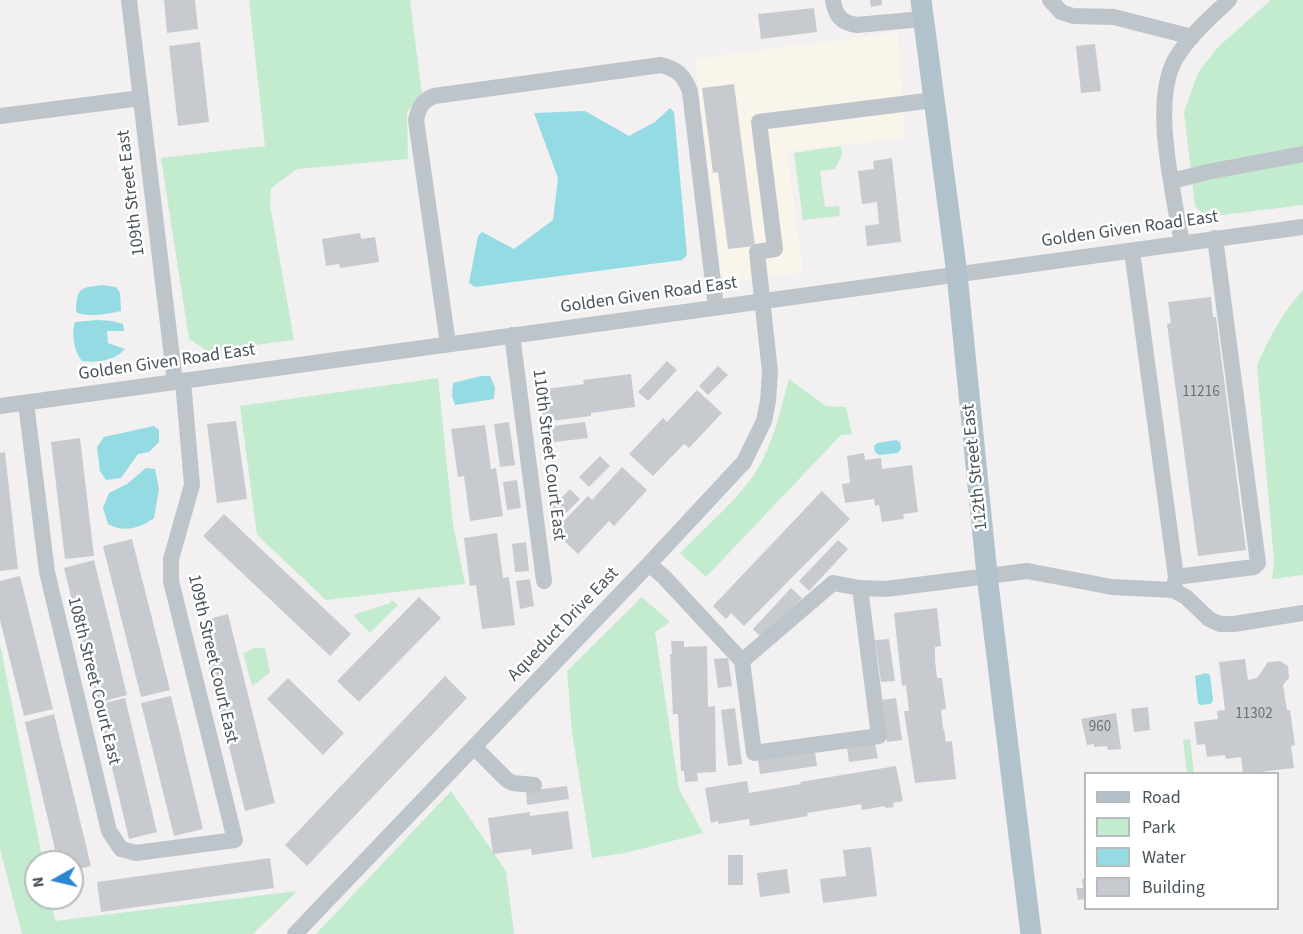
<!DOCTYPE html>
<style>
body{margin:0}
#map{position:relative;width:1303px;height:934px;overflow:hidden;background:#f2f0f0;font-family:"Source Sans 3",sans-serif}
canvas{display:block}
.legend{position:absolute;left:1084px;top:772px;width:195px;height:138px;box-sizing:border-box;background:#fff;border:2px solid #b6bbbd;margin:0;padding:8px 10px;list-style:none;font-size:18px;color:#49555b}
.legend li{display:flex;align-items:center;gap:12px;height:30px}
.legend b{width:30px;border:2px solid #b6bbbd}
.north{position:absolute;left:24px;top:850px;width:60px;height:60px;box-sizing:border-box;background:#fff;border:2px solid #b6bbbd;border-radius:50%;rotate:262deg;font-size:16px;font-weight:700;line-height:24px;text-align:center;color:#49555b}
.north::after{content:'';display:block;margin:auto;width:21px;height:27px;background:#2b85d1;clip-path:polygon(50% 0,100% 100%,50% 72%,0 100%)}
</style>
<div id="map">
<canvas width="1303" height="934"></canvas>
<ul class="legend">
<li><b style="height:8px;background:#b2c2cc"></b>Road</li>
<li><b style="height:16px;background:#c3ebce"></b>Park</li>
<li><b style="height:16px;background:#94dbe4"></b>Water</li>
<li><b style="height:16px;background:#c7cbcf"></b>Building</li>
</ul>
<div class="north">N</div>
</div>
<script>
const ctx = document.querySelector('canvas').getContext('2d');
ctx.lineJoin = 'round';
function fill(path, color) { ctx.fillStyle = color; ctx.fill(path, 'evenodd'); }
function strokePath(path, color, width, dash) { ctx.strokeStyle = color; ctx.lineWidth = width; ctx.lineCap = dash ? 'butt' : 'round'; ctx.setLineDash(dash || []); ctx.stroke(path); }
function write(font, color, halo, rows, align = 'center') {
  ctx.font = font + ' "Source Sans 3",sans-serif'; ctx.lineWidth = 5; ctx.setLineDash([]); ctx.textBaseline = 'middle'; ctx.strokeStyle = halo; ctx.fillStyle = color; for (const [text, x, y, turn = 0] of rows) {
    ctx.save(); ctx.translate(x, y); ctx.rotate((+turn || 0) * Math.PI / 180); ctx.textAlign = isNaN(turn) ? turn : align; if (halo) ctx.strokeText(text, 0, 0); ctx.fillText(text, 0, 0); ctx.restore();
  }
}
fill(new Path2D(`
 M898 32 905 138 787 151 803 272 723 283 695 59Z`), '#faf5eb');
fill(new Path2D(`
 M249 0H410L422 95 407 112 408 159 297 169 271 188 270 205 294 340 207 351 189 339 161 158 265 146Z
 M1271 0H1303V205L1206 217 1195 206 1184 112 1198 73 1218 47Z
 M841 146 842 155 835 169 820 171 825 207 839 206 840 216 803 220 794 153Z
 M1303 290V575L1272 579 1274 561 1257 366C1269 337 1282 313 1303 290Z
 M438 378 453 524 465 584 326 600 257 535 240 406Z
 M789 379 826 406 846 407 852 434 841 435 706 577 680 553C703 529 731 506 751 479 772 450 780 413 789 379Z
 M642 597 670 622 655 632 679 789 703 833 625 853 592 858 572 732 567 671Z
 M392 600 398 605 370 633 353 615 390 603Z
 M0 644 43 862H36V898H50L55 921 297 891 253 934H22L0 849Z
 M255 648H265L270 673 252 686 243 653Z
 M1190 739 1194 773H1187L1183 740Z
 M451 791 506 871 514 934H316Z`), '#c3ebce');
fill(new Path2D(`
 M670 108 674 112 687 255 682 260 475 287 469 283 478 236 482 232 514 249 553 220 558 178 534 113 585 111 629 136 655 122Z
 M102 285 116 287 120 293 121 311C107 314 89 318 76 312 77 288 79 288 102 285Z
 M97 320 112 321 123 324 124 331H107L108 343 125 349C114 361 97 363 82 361 74 351 71 334 75 322Z
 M481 376H490L495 387 494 399 455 405 452 396 453 383Z
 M154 426 159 430V442L149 452 138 454 121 478 106 480 100 471 97 447 104 437Z
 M896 440 900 442 901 449 898 453 879 455 875 452 874 446 877 443Z
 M146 468 155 469 159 489 154 518C141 528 123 533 108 524L103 508 109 493 127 484Z
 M1206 673 1210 675 1213 701 1210 704 1200 705 1198 703 1195 676Z`), '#94dbe4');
fill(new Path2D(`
 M164 0H195L198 29 167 33Z
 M870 0H882V5L871 7Z
 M814 8 817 32 761 39 758 14Z
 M200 42 209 122 178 126 169 46Z
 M1095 44 1101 91 1081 93 1076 46Z
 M734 84 755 246 728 249 718 172 713 173 702 88Z
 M892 158 901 242 867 246 865 226 879 224 877 202 862 204 858 171 874 169 873 161Z
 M360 233 361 239 375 237 379 262 340 268 339 264 326 266 322 239Z
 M1211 297 1213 317H1216L1246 550 1198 556 1167 324 1171 323 1168 302Z
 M667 361 677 370 648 401 638 392Z
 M718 366 728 375 708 395 699 386Z
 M631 374 635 407 591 413V416L543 422 539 390 584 384 583 380Z
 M697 390 722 413 689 448 684 444 653 476 629 454 663 418 667 422Z
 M236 421 247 499 217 503 207 424Z
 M509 422 515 465 500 467 494 424Z
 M585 422 588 438 546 443 544 427Z
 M485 425 491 469 496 468 503 516 470 521 464 476 458 477 451 429Z
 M80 438 94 556 65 559 51 442Z
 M5 452 18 569 0 571V453Z
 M864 453 865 460 881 458 882 469 912 465 918 512 903 514 904 519 882 522 879 505 875 506 874 499 845 503 842 484 850 483 847 456Z
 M600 456 610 466 589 487 579 477Z
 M622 467 647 490 614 526 609 521 578 554 554 531 588 496 592 500Z
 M517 480 521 508 507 510 503 482Z
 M570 489 580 499 560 519 550 509Z
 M822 491 850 519 744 626 731 613 726 619 713 606Z
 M224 514 351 634 330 656 203 536Z
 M497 533 503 578 509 577 515 625 482 629 476 585 470 586 464 538Z
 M132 539 170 690 141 697 103 546Z
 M838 540 848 549 809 591 799 581Z
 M526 542 529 571 515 572 512 544Z
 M94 560 127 695 97 703 64 568Z
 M20 576 53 709 24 716 0 620V581Z
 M530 579 534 606 520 609 516 581Z
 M791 588 802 598 763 639 753 629Z
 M419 597 441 618 359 702 337 681Z
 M937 608 941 646 935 647V660L937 678H942L946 709 941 710 943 729H944L946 742 952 741 956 779 915 783 904 711H909L906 685 902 686 894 613Z
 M228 614 275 803 245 811 198 622Z
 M889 639 895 681 881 682 875 640Z
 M671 641H684V647L707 646 708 707 715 706 716 772 697 773 698 781 685 782 684 771H681L678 714H673L670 654H672Z
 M728 658 732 686 718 688 714 659Z
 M1245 659 1248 680 1257 678 1268 662 1280 661 1288 666 1289 678 1283 685 1287 710H1290L1295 745 1291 746 1294 768 1243 774 1241 757 1226 759 1225 755 1207 757 1205 744 1197 745 1194 722 1218 719 1217 711 1225 710 1219 662Z
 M445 676 467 698 307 866 285 845Z
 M288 678 344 733 323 755 267 699Z
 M171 696 203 829 174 836 141 703Z
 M125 698 157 832 129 839 97 705Z
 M896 698 902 740 887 742 882 700Z
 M1148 707 1150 730 1134 732 1131 709Z
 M735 708 742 764 728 766 721 710Z
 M1116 713 1121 749 1108 750 1107 746 1094 747V744L1087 745 1081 719Z
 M54 714 91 866 72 871V862H58L25 722Z
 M875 744 878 758 849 762 847 748Z
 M815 752 817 766 760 774 758 760Z
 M896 766 903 801 893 803 894 807 885 808V806L862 810 861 804 807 813 808 816 750 826 749 819 718 824V821L711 823 705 788 747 781 749 793 801 784 800 782Z
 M567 786 569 799 527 805 526 791Z
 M568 811 573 849 532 855 531 849 493 854 488 818 530 812V816Z
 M871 847 877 896 823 903 820 879 846 876 843 850Z
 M728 855H743V885H728Z
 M270 858 274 888 101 912 97 882Z
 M787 869 790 893 760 897 757 873Z
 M1082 879H1086V899L1078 900 1076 888H1083Z`), '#c7cbcf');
strokePath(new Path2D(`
 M129 0 175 382
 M833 0C835 15 841 23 857 25L923 19
 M1050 0 1061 12 1073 16 1114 17 1192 37
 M0 116 141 98
 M1172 181 1207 172 1303 154
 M1182 244C1174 194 1150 102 1176 58 1190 35 1210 18 1229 0
 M1132 251 1176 577 1174 587
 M512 335 544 581
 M448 344 416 120C419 107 422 101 434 96L661 65C678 69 685 77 690 92L716 307
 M26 403 47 572 109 831 121 849 136 853 235 840 171 581V559L192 485 183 381
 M0 406 1303 227
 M649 564 664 577 742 661
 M1176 577 1254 567 1258 563 1215 238
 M742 661 833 583 860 588 886 589 1027 571 1112 587 1173 590 1186 597 1209 619 1220 624H1234L1303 613
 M742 661 754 753 879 736 860 588
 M474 747 507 780 513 783 534 785
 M295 934 649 564 744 462 764 421 768 401 770 372 757 252 775 249 759 122 934 100`), '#bdc5cb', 16);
strokePath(new Path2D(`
 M921 0 957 274 987 575 1031 934`), '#b2c2cc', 21);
write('15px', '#687278', null, [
 ["11216",1201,393],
 ["11302",1254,715],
 ["960",1100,728]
]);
write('18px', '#49555b', '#fff', [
 ["109th Street East",132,193,-97],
 ["Golden Given Road East",1130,230,-8],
 ["Golden Given Road East",649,296,-8],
 ["Golden Given Road East",167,363,-8],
 ["110th Street Court East",548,455,83],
 ["112th Street East",976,467,-96],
 ["Aqueduct Drive East",564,625,-46],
 ["109th Street Court East",212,659,77],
 ["108th Street Court East",93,681,76]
]);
</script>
